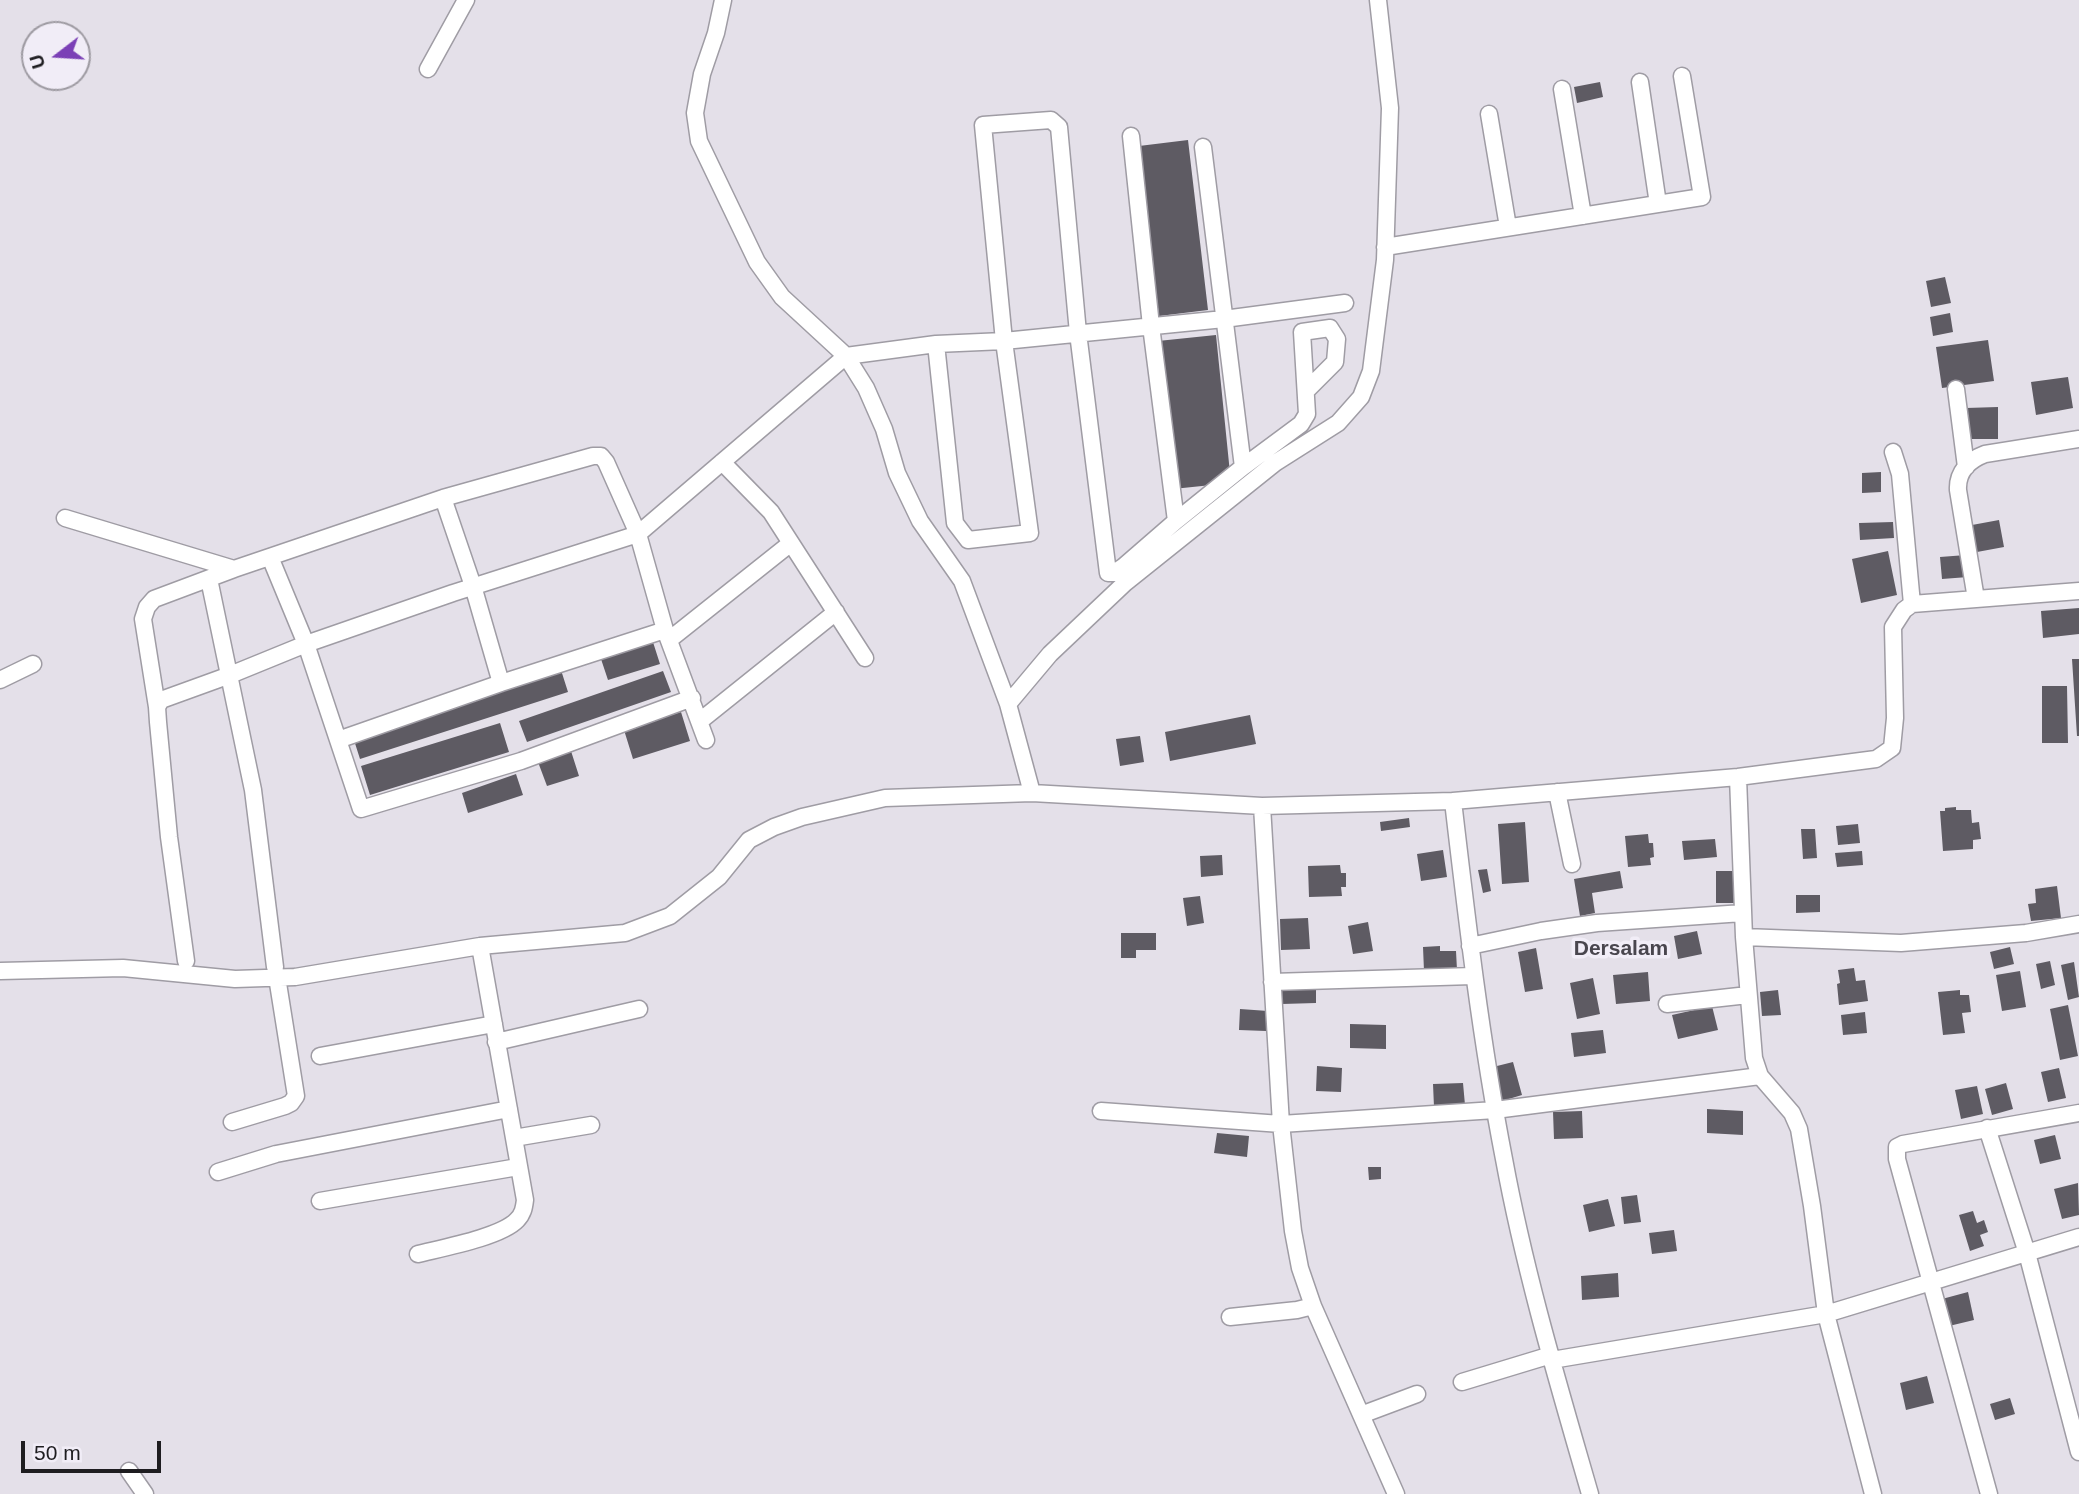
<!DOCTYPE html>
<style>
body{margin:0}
#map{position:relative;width:2079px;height:1494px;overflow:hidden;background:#e4e0e9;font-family:Helvetica,sans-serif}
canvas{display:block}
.north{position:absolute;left:21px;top:21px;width:70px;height:70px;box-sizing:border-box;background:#f1edf7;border:2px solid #9d9aa1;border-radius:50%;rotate:253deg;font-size:19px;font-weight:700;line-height:28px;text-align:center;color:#1e1d20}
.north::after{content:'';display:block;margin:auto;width:24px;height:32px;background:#7b40b6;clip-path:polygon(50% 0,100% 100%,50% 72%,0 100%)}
.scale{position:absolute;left:21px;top:1441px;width:140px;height:32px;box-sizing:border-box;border:4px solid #1e1d20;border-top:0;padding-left:9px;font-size:21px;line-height:24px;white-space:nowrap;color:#1e1d20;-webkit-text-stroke:5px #f1edf7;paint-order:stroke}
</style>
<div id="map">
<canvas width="2079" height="1494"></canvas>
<div class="north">U</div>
<div class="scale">50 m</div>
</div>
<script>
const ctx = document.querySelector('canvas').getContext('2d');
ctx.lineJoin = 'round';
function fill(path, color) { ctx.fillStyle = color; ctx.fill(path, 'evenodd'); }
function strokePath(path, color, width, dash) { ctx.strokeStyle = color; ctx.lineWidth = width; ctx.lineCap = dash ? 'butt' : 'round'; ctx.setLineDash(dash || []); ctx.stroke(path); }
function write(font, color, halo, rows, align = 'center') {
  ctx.font = font + ' Helvetica,sans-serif'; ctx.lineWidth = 7; ctx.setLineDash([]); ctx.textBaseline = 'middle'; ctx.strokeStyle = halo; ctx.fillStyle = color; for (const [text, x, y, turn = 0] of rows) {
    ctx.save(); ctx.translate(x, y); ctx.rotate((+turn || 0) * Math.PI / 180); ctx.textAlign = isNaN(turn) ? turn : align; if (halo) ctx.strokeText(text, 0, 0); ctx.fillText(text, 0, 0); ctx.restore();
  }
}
fill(new Path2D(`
 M1600 82 1603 97 1577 103 1574 87Z
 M1188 140 1208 310 1159 316 1139 146Z
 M1945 277 1951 303 1931 307 1926 281Z
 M1950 313 1953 332 1933 336 1930 317Z
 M1216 335 1231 483 1173 489 1158 341Z
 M1988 340 1994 381 1942 388 1936 347Z
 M2068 377 2073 408 2036 415 2031 382Z
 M1998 407V439H1966V408Z
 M1881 472V492L1862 493V473Z
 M1999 520 2004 547 1977 552 1972 525Z
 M1893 522 1894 538 1860 540 1859 523Z
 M1888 551 1897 595 1861 603 1852 559Z
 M1966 555 1968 577 1942 579 1940 557Z
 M2079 608V634L2043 638 2041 611Z
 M652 639 660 664 608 680 600 656Z
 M2072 659H2079V736H2077Z
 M561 670 568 692 360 759 353 737Z
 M663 671 671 692 527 742 519 721Z
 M2042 686H2067L2068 743H2042Z
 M681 712 690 741 633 759 624 730Z
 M1250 715 1256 744 1170 761 1165 732Z
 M500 723 509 752 370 795 361 766Z
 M1140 736 1144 762 1120 766 1116 739Z
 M571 751 579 776 547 786 538 762Z
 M516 774 523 795 468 813 462 793Z
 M1956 807V810H1971L1972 823 1979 822 1981 839 1973 840V849L1943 851 1940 811H1945V808Z
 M1409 818 1410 827 1381 831 1380 822Z
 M1525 822 1529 882 1502 884 1498 824Z
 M1858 824 1860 843 1838 845 1836 826Z
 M1801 829H1815L1817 858 1803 859Z
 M1648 834 1649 843H1653L1654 857 1650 858 1651 865 1628 867 1625 836Z
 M1715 839 1717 857 1684 860 1682 841Z
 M1443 850 1447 877 1421 881 1417 854Z
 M1862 851 1863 865 1837 867 1835 853Z
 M1222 855 1223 875 1201 877 1200 856Z
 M1340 865 1341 873H1346V887H1341L1342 896 1309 897 1308 866Z
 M1487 869 1491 891 1483 893 1478 870Z
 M1620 871 1623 888 1592 893 1595 913 1580 916 1574 879Z
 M1716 871H1734V903H1716Z
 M2057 886 2061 918 2031 921 2028 904 2036 903 2035 889Z
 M1796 895H1820V912L1796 913Z
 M1200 896 1204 923 1187 926 1183 898Z
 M1308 918 1310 949 1281 950 1280 919Z
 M1368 922 1373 951 1353 954 1348 926Z
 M1697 931 1702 954 1678 959 1674 936Z
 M1121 933H1156V950H1136V958H1121Z
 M1440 946V951H1456L1457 970 1424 971 1423 947Z
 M2010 947 2014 964 1994 969 1990 952Z
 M1536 948 1543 989 1525 992 1518 952Z
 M2050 961 2055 985 2041 989 2036 964Z
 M2074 962 2079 997 2068 1000 2061 965Z
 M1854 968 1856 981 1865 980 1868 1001 1839 1005 1837 984 1840 983 1838 970Z
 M2020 971 2026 1007 2002 1011 1996 975Z
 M1648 972 1650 1001 1616 1004 1613 975Z
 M1593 978 1600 1014 1577 1019 1570 983Z
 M1316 987V1003L1282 1004 1281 989Z
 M1778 990 1781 1015 1762 1016 1760 992Z
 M1960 990V995H1969L1971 1012 1962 1013 1965 1033 1943 1035 1938 992Z
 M2068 1005 2078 1056 2060 1060 2050 1009Z
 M1712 1006 1718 1030 1678 1039 1672 1015Z
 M1240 1009 1268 1011 1266 1031 1239 1030Z
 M1865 1012 1867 1033 1843 1035 1841 1015Z
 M1350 1024 1386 1025V1049L1350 1048Z
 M1603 1030 1606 1053 1574 1057 1571 1033Z
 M1513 1062 1522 1095 1502 1101 1493 1067Z
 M1317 1066 1342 1068 1341 1092 1316 1091Z
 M2059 1068 2066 1098 2048 1102 2041 1072Z
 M1463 1083 1465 1105 1434 1107 1433 1084Z
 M2006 1083 2013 1109 1992 1115 1985 1089Z
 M1977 1086 1983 1114 1961 1119 1955 1090Z
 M1707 1109 1743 1111V1135L1707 1133Z
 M1582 1111 1583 1138 1554 1139 1553 1112Z
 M1217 1133 1249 1136 1247 1157 1214 1153Z
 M2055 1135 2061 1159 2040 1164 2034 1140Z
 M1368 1167H1381V1179L1369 1180Z
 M2078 1183 2079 1215 2062 1219 2054 1189Z
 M1637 1195 1641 1222 1624 1224 1621 1197Z
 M1608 1199 1615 1226 1589 1232 1583 1205Z
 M1973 1211 1977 1223 1984 1220 1988 1232 1980 1235 1984 1246 1970 1251 1959 1215Z
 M1674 1230 1677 1251 1652 1254 1649 1233Z
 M1618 1273 1619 1297 1582 1300 1581 1276Z
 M1968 1292 1974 1320 1949 1326 1942 1299Z
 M1927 1376 1934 1403 1906 1410 1900 1383Z
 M2010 1398 2015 1414 1995 1420 1990 1404Z`), '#5e5b63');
const street = new Path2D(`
 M428 69 466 0
 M1640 82 1658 204
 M1562 89 1583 216
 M1489 114 1508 227
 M1203 147 1243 467 1301 424 1307 414 1302 332 1330 328 1337 339 1335 362 1307 390
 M1385 247 1702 197 1682 76
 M936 344 955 523 968 540 1030 533 1004 341 983 125 1051 120 1059 127 1078 333 1108 573H1114L1123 567 1176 521 1151 326 1131 136
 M1956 389 1966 467
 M1893 452 1900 474 1912 604
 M722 462 771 512 865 658
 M443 498 473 586 501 683 665 630
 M65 518 234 569
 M1176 521 1243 467
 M270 557 306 644 361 809 521 761 692 698
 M209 579 253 790 275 967
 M1976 599 1958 490C1957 472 1969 460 1985 454L2079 439
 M669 640 791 543
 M0 680 33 664
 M1008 704 1050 654 1125 583 1275 463 1338 423 1361 397 1371 371 1385 260 1390 108 1378 0
 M157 707 143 619 147 607 154 599 234 569 443 498 593 456H601L606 462 638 534 665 630 706 740
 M700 721 836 612
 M338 740 501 683
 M1738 777 1744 937 1754 1058 1760 1076 1792 1113 1799 1129 1812 1206 1826 1314 1873 1494
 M1557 792 1572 864
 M1032 793 1262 806 1453 801 1738 777 1876 759 1892 748 1895 718 1893 627 1904 610 1912 604 2079 591
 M1453 801C1467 921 1481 1041 1504 1159 1525 1273 1558 1383 1590 1494
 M1262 806 1281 1124 1293 1231 1300 1268 1313 1306 1396 1494
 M1744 937 1901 943 2026 933 2079 924
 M1470 946 1541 931 1597 923 1743 913
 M186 961 169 837 158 722 157 707 161 700 230 675 306 644 453 593 638 534 846 356 936 344 1004 341 1224 319 1345 303
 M0 971 123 968 235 979 295 977 480 946 625 933 670 916 719 877 749 840 774 827 802 817 885 798 1032 793 1008 704 962 581 920 521 897 473 884 429 866 388 846 356 782 297 757 262 699 141 695 113 702 74 716 33 723 0
 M1272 982 1473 976
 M1667 1004 1748 995
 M496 1042 639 1009
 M320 1056 494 1024
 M1101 1111 1281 1124 1495 1110 1760 1076
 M232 1122 285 1106 291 1103 296 1096 277 977
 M1987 1128 2027 1253 2079 1452
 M514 1138 591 1125
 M218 1172 276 1154 509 1109
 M320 1201 518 1167
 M418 1254C442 1248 501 1237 517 1220 523 1214 524 1208 525 1200L480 946
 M1230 1317 1297 1310 1313 1306
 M1552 1360 1826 1314 2079 1237
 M1462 1382 1551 1355
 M1361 1415 1417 1394
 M129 1471 145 1494
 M1989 1494 1897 1159V1147L1903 1144 2079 1113`);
strokePath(street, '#9f9ca4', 19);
strokePath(street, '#fff', 16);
write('bold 21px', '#49464e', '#f1edf7', [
 ["Dersalam",1621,949]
]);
</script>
